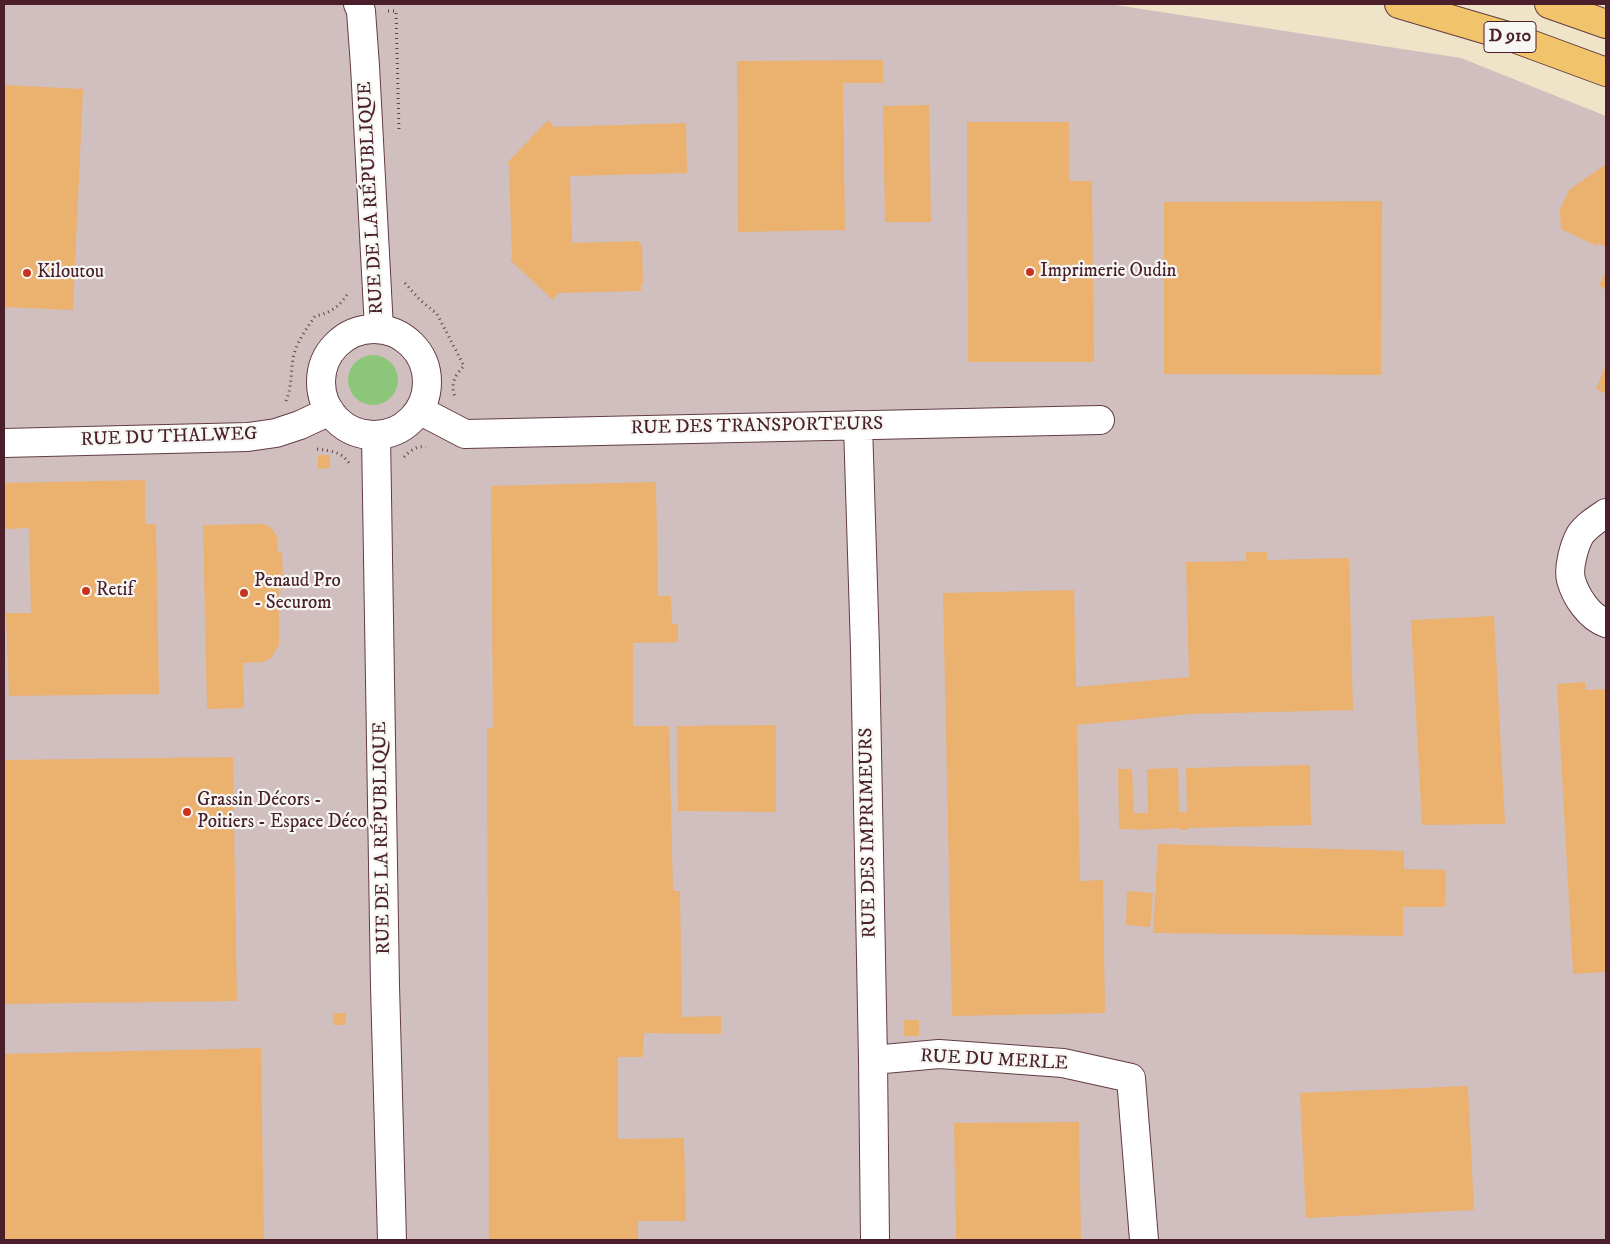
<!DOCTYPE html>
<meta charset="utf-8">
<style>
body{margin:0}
#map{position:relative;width:1610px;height:1244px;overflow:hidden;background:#efe3c8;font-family:"IM FELL DW Pica",serif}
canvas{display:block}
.frame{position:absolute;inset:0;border:5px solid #4a1f2b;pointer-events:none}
</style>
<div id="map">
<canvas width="1610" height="1244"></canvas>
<div class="frame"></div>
</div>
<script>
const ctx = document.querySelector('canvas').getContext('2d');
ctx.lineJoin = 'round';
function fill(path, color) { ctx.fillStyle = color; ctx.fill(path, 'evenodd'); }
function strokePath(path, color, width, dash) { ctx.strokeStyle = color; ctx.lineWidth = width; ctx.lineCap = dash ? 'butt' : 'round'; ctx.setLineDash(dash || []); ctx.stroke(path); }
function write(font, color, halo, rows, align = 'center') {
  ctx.font = font + ' "IM FELL DW Pica",serif'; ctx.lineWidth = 4.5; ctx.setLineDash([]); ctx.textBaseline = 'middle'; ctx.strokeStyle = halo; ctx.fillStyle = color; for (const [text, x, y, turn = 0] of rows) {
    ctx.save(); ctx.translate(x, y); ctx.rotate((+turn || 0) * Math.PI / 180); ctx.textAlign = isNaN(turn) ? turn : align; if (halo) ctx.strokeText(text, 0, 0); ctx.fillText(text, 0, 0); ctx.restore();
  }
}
fill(new Path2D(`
 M4 4H1109L1461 58 1606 116V1240H4Z`), '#d1bfbf');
fill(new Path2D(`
 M348 380a25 25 0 1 1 50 0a25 25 0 1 1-50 0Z`), '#8cc67b');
fill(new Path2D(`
 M883 60V83H843L845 230 738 232 737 61Z
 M4 85 83 89 73 310 4 307Z
 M929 105 931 222H885L883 106Z
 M548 120 554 127 686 123 687 173 570 176 572 243 639 241V244H642L643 283H641V291L558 293 553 300 510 260 512 258 509 165 507 163Z
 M967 122H1069V181H1092L1094 362H968Z
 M1606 164V247L1598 243 1597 246 1561 229 1560 209 1569 190Z
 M1382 201 1381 375 1164 374V202Z
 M1606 271V289L1599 286Z
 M1606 365V394L1596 389Z
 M318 455H330V468L318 469Z
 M145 480V524H156L159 694 9 696 6 613H31L29 528 4 529V483Z
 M656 482 658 596H671L672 624H678V642L633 643V726H669L673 891H680L682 1017 721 1016V1034L644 1033 643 1057H618V1139L684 1138 686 1221H638V1240H489L487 728H493L491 486Z
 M260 524 267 525 273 530 277 536 278 552H282L283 589H279V645L271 658 263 662 243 663 244 708 207 709 203 525Z
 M1246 552H1267V560L1349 558 1353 710 1190 714 1077 725 1080 881 1103 880 1105 1013 952 1016 943 593 1074 590 1076 687 1189 677 1186 562 1246 561Z
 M1494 616 1505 824 1422 825 1411 620Z
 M1585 682 1586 690 1606 689V972L1573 974 1557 684Z
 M776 725V812L678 811 677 726Z
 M233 757 237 1001 4 1004V760Z
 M1310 765 1311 825 1188 828V830H1179V828L1134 830V829H1119L1118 769H1132L1134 813H1148L1147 769 1178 768 1179 812H1187L1186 768Z
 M1158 844 1404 851V869L1446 870 1445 907H1403V936L1153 933Z
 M1127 891 1153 893 1150 927 1126 925Z
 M333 1013H346L345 1025H333Z
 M904 1020H919V1036H904Z
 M261 1048 264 1240H4V1054Z
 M1468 1086 1474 1210 1306 1218 1300 1093Z
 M1079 1122 1081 1240H956L954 1123Z`), '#eab16f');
const minor = new Path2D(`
 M358 4 361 11 365 66 379 329
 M321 382a53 53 0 1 1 106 0a53 53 0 1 1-106 0Z
 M421 411 465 434 1100 420
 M858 425 865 649 873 1060 875 1240
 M376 435 385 986 392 1240
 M4 443 248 437 276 433 300 425 330 411
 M1606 513C1597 519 1586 526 1580 535 1574 546 1568 568 1571 580 1576 597 1589 617 1606 623
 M873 1060 939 1054 1063 1063 1131 1078 1144 1240`);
const major = new Path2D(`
 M1399 4 1511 37 1606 72
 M1549 4 1606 24`);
strokePath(minor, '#633c43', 30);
strokePath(major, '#633c43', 30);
strokePath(new Path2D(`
 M388 11H396L399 130
 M405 283 419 299 437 314 464 366C455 375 450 384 455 397
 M286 401C293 384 290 370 294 354 298 340 307 328 315 316 331 313 340 306 348 293
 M317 449C330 451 341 451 349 463
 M404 457C410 451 417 445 426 447`), '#633c43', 3, [1, 4]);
strokePath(minor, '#fff', 28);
strokePath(major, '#f1c36a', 28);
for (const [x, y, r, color] of [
 [1030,272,5,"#c8321e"],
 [27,273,5,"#c8321e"],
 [86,591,5,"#c8321e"],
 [244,593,5,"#c8321e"],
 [187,812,5,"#c8321e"]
]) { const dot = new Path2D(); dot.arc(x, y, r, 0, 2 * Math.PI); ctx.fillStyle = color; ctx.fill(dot); strokePath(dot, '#f6f6f2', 2); }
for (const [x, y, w] of [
 [1510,37,52]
]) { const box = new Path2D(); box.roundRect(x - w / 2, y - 15.5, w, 31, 4); ctx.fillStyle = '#f6f6f2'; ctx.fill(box); strokePath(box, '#4a1f2b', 1); }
write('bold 18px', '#4a1f2b', null, [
 ["D 910",1510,37]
]);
write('19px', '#4a1f2b', '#f6f6f2', [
 ["RUE DE LA RÉPUBLIQUE",372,198,-93],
 ["RUE DES TRANSPORTEURS",757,427,-1],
 ["RUE DU THALWEG",169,438,-2],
 ["RUE DES IMPRIMEURS",869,833,-91],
 ["RUE DE LA RÉPUBLIQUE",383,838,-91],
 ["RUE DU MERLE",994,1061,3]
]);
write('19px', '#4a1f2b', '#f6f6f2', [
 ["Imprimerie Oudin",1040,272],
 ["Kiloutou",37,273],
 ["Penaud Pro",254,582],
 ["- Securom",254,604],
 ["Retif",96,591],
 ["Grassin Décors -",197,801],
 ["Poitiers - Espace Déco",197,823]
], 'left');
</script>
